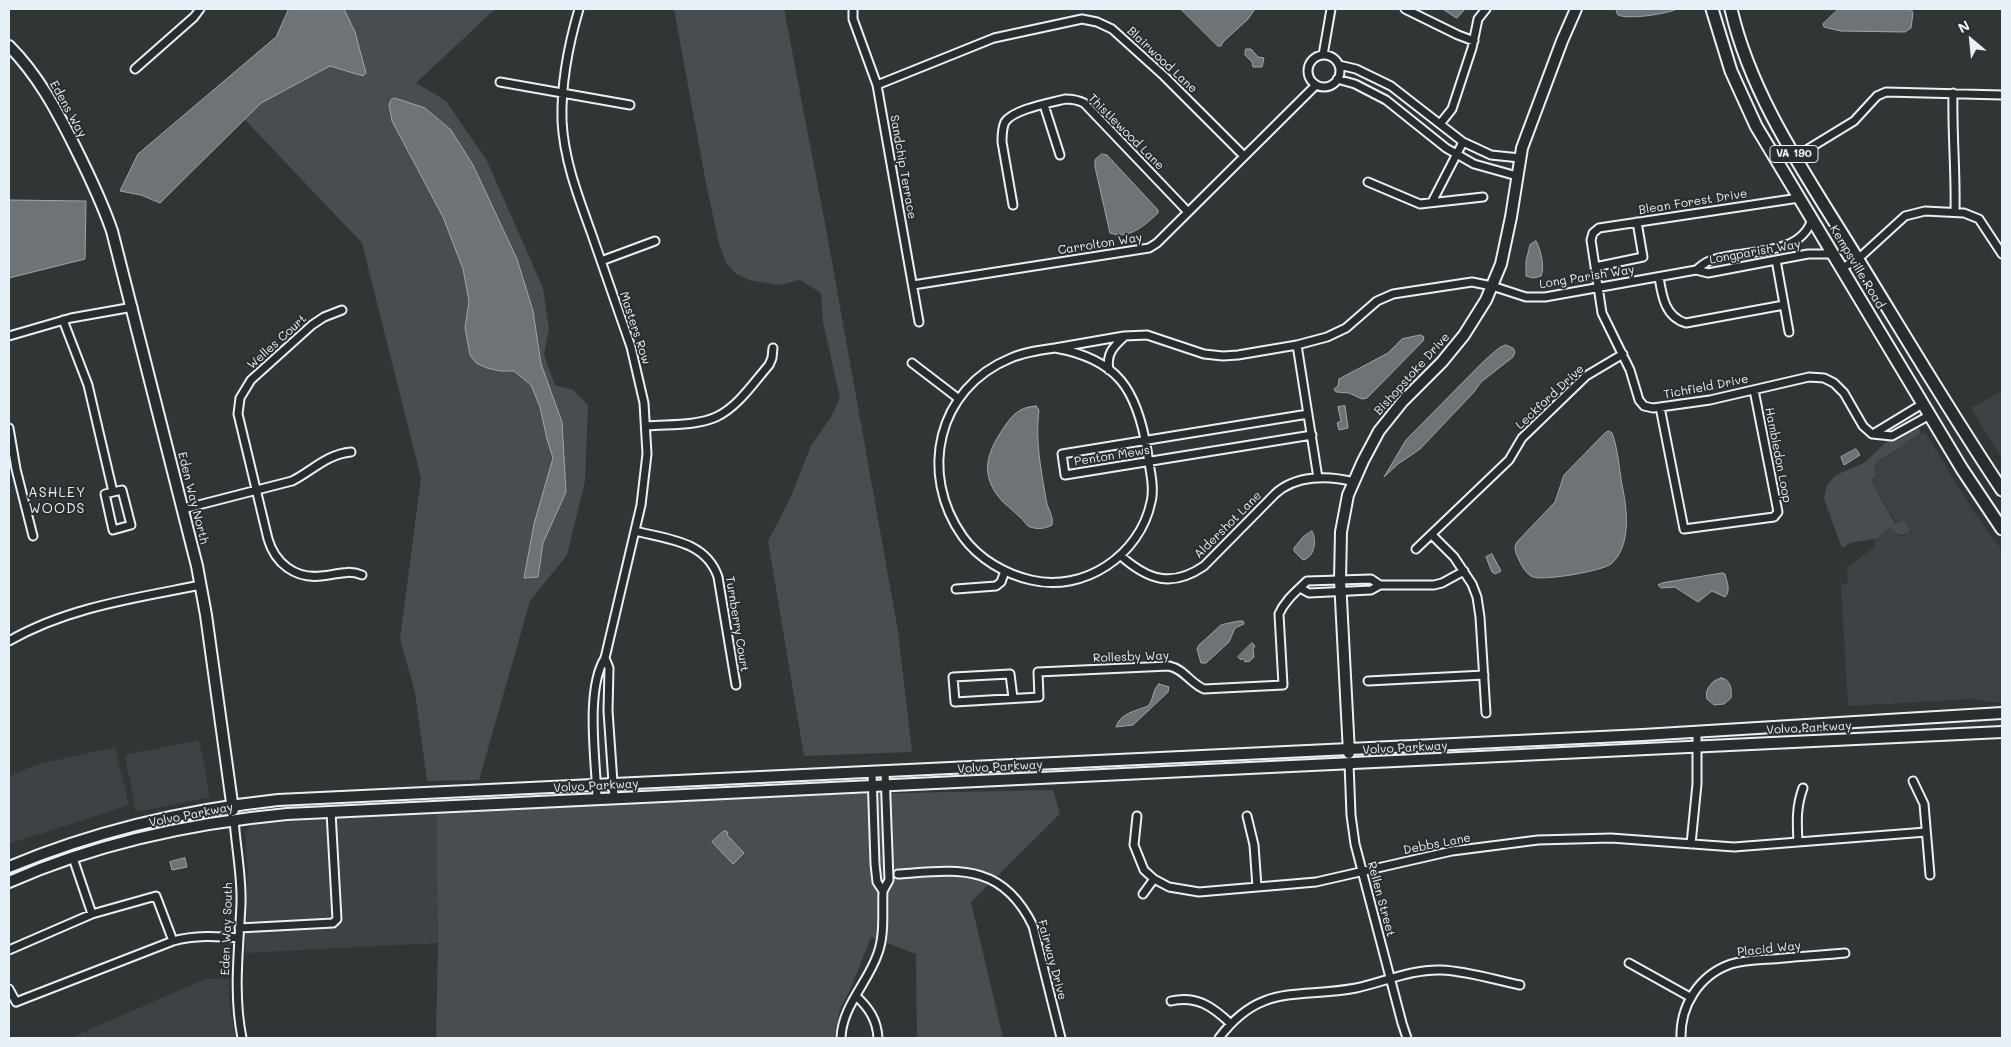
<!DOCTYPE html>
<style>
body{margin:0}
#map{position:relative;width:2011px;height:1047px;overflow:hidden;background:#323536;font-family:Mali,sans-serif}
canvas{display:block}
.frame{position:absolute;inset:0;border:10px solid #e8f1f8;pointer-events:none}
.north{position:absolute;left:1946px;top:15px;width:50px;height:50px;-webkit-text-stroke:4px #2a2d2e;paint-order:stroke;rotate:332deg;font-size:14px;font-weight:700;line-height:20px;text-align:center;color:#e8f1f8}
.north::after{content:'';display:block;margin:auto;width:18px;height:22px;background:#e8f1f8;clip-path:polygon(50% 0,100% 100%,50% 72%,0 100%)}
</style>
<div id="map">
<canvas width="2011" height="1047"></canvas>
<div class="frame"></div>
<div class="north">N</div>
</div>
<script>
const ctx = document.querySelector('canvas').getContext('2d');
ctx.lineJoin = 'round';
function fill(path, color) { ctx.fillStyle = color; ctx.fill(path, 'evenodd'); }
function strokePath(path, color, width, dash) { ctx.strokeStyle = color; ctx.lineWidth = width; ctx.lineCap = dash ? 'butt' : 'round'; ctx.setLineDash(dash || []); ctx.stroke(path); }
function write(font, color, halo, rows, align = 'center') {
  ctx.font = font + ' Mali,sans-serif'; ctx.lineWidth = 4; ctx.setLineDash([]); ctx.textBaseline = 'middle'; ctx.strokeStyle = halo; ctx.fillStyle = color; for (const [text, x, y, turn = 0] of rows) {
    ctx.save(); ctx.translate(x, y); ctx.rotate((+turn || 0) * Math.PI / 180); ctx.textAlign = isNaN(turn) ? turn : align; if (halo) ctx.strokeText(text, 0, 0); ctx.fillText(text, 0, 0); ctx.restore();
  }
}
fill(new Path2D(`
 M2002 391V459L1971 408Z
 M1925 432 1973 511 2002 550V702H1988L1972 699 1848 706 1841 585 1848 584 1847 567 1875 547 1874 540 1882 536 1886 529H1891L1898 535 1904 536 1911 531 1908 522 1902 520 1896 523 1871 480 1878 476 1874 467 1878 462 1902 448 1906 442Z
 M199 740 210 797 136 812 125 755Z
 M115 747 129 805 9 844V777L35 765Z
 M436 811 438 943 245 953 248 871 245 833 252 824Z
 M205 979H229V1001L235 1038H70Z`), '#3f4244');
fill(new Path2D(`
 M335 9H495L416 83 446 101 487 161 543 288 549 329 544 355 555 385 573 390 588 405 585 481 567 555 530 601 479 780 427 781 415 692 400 639 421 478 362 243 232 106Z
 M674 9H784L827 234 898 631 912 752 804 756 768 541 789 501 811 446 831 417 840 398 823 322 821 293 800 280 779 285 749 280 735 273 726 263 718 240 705 178Z
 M1917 425 1921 433 1906 442 1902 447 1877 462 1874 467 1877 476 1871 480 1895 524 1903 520 1908 523 1910 531 1904 535 1898 534 1889 528 1878 538 1850 543 1842 548 1824 499 1827 485 1836 475 1864 463 1887 441Z
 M1053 790 1060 814 971 902 1003 1038H917L916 954 871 937 851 988 840 1009 834 1038H436L438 943 436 811 853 794Z`), '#494d4f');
const water = new Path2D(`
 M289 9H344L355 32 366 73 363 76 330 66 261 103 160 203 141 195 120 191 138 154 276 37Z
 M1181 9H1255L1248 19 1223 42 1221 46H1218Z
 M1443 9H1465L1457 18Z
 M1616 9H1677C1667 14 1627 20 1618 15Z
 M1839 9H1911L1913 13 1911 28 1905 32 1841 31 1824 27 1823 24Z
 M1246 49H1251L1258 57 1264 58 1262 67H1253L1252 62 1245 55Z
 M395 98 425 108 451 130 473 165 517 259 533 311 541 364 562 422 566 492 543 543 538 577 524 578 534 524 553 458 547 439 540 407 531 385 514 371H500L487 368 476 363 470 355 465 328 469 301 463 269 443 217 392 121 389 105 391 100Z
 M1102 154 1107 155 1158 210V213C1145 225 1129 240 1110 233L1095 167V160Z
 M9 200 86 201 85 259 9 278Z
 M1536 241C1541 250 1545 267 1541 276L1533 278 1526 276V261L1530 245Z
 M1421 335 1424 337 1423 341 1367 398 1362 399 1349 393 1336 392 1334 389 1338 386 1339 379 1388 353 1402 339Z
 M1506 345 1513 348 1515 352 1513 357 1481 382 1474 392 1420 449 1398 464 1384 477 1406 440 1485 360 1499 348Z
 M1036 406 1039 410C1035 440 1041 470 1046 499 1047 508 1054 516 1052 525 1045 529 1036 530 1028 526 1021 517 1012 510 1003 502 980 477 985 455 1003 429 1012 415 1019 407 1036 406Z
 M1345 406 1348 428 1339 430 1337 423 1341 421 1338 407Z
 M1609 431 1612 433C1618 449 1619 467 1622 485 1627 508 1632 546 1611 564 1602 571 1544 581 1533 577 1526 574 1522 566 1519 560 1516 553 1513 549 1517 542L1555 502 1564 475 1605 433Z
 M1856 449 1860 455 1844 465 1841 457Z
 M1312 531C1317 540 1315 557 1303 560L1294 551V548L1303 537Z
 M1492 554 1501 571 1495 574 1492 572 1486 557Z
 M1723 573 1725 574C1727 582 1731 591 1725 597L1712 591 1698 602 1675 587 1661 588 1658 585 1662 583Z
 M1239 621H1243L1244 624 1235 628 1229 642 1206 663H1201L1197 649 1199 645 1221 625Z
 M1252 643 1255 646 1253 649 1254 657 1250 661 1245 662 1243 658 1241 660 1238 657Z
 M1721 678C1731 679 1732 690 1731 698L1724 704 1714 705 1707 699C1704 690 1712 680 1721 678Z
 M1159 684 1169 687 1168 692 1133 725 1116 727C1120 713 1136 711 1148 706 1154 699 1152 690 1159 684Z
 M724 831H726L728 833 727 835 744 853 733 864 712 842Z
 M185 858 187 867 172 870 170 862Z`);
fill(water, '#6e7376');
strokePath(water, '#9fa5aa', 1);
const street = new Path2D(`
 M579 9C568 46 561 82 562 121 564 160 578 196 591 232 604 270 618 309 631 347L644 403 647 454 641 505 605 658C585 690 596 760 597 798
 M853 9V19L877 85 919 322
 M1405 9 1458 35 1474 41
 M1323 55 1331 9
 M1308 71a16 16 0 1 1 32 0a16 16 0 1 1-32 0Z
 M1339 65 1356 69 1391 86 1463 142 1491 155 1520 158
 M135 69 194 17 200 9
 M1337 79 1355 84 1386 100 1446 148 1474 164 1517 176
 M500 82 630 105
 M877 85 994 38 1082 19 1097 22 1112 29 1164 76 1244 156
 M1953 93C1952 133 1956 172 1955 212
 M1044 105 1060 155
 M1440 124 1452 109 1472 48 1478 19 1486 9
 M1795 157 1854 121 1877 96 1886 92 2002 95
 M1368 182 1420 204 1483 197
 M1799 198 1599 228 1593 233 1591 240 1602 313 1630 370 1639 400 1644 406 1653 408 1710 400 1809 377 1824 378 1834 383 1844 393 1863 426 1872 434 1892 436 1930 415
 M1432 202 1463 142
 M1013 205 1002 142C1002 135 1002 128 1005 122 1014 109 1050 103 1065 99 1073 99 1078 100 1084 103L1188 212
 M1776 260 1789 332
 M601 261 655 241
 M1595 267 1643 257 1637 222
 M1842 268 1858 259 1905 216 1925 211 1964 213 1979 219 2002 254
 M1696 270 1708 273 1808 254H1833
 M1659 277C1662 296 1665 317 1686 323L1784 305
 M913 285 1149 248 1157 243 1316 85
 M342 310 324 317 312 325 251 380 240 398 238 414 268 539C275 563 295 579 321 576 336 575 347 569 362 575
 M63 320 88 385 113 492 105 494 113 530 131 525 122 490 113 492
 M9 336 71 318 133 307
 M1297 345 1318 478
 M1055 348 1124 336 1147 335 1204 354 1223 356 1238 355 1297 345 1327 337 1346 328 1377 301 1393 294 1472 282 1492 286 1526 297H1545L1696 270C1700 267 1704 263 1709 261 1741 248 1800 259 1812 219
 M1055 348C1118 359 1137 390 1147 450 1149 467 1155 486 1151 502 1140 555 1084 593 1031 580 1005 574 979 559 963 537 918 474 937 388 1011 358 1025 352 1040 350 1055 348Z
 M912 363 959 399
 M1109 370C1106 354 1113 347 1124 337
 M1660 407 1684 529 1774 517 1778 512 1754 390
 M1308 414 1062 454 1065 475 1312 435
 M647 426C668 424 696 426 716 417 738 407 754 382 769 365L772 358 773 348
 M9 428 16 469 33 536
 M1873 434 1924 403
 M183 509 292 481C312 471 327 454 351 452
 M635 531C667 539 706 541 718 577L736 685
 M1432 535 1454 557 1472 584 1477 597 1480 617 1486 713
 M1416 549 1509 460 1522 438 1586 376 1623 354
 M1121 556C1148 580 1172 588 1204 566L1275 494C1295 475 1328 475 1354 482
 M1300 588 1309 593 1371 590 1380 585H1434L1442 583 1464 571
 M956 589 996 586 1001 582 1005 571
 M9 641C68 607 136 598 201 585
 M605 658 609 668 608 711 614 797
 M1368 681 1484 675
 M1013 698 1010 674 953 677 955 702 1039 697 1038 672 1169 666C1184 669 1190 683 1204 689L1283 685 1279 614C1285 600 1297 591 1307 581L1371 579 1380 585
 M1349 763 1351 815 1355 844 1402 1023 1407 1038
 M872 773 875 864 877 882 883 891 889 880 885 772
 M1913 781 1924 804 1930 875
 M1137 816 1134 845 1144 870 1154 879 1169 887 1199 892 1316 882 1452 851 1538 840 1611 838 1734 847 1926 832
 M1247 816 1254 845 1257 887
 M234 820C236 848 242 876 241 904 239 949 233 993 242 1038
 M1798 842C1797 823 1796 807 1803 788
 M1691 844 1697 784V732
 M73 858 92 914
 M898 874C958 870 1002 862 1033 926L1061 1038
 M1143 894 1154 879
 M239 928 333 923 337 919 331 812
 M9 950 92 914 156 896 173 941
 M1629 963 1690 997
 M9 989 16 1002 173 941C195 935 216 936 239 938
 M856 996C869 1008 877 1020 878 1038
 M1171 1001C1197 995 1213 1007 1231 1024
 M841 1038C842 1006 868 983 878 953 885 933 882 911 883 891
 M1219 1038C1261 982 1298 999 1356 988 1384 982 1412 969 1441 970 1468 971 1495 980 1520 985
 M1681 1038C1680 1006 1699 975 1731 964 1748 959 1767 960 1784 958 1804 956 1825 955 1845 953`);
const secondary = new Path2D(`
 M9 46C38 75 57 111 75 147 89 175 102 202 112 231L197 566 206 615 233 810
 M1349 753 1340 580 1341 532 1348 495 1363 461 1379 431 1403 401 1442 362 1464 335 1486 300 1501 264 1511 217 1522 148 1562 41 1576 9
 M9 867C95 831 185 810 278 800L1643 735 2002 713
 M9 882C97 843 191 823 287 814L2002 732`);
const primary = new Path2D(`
 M1712 9 1731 71 1756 126 1962 469 2002 529
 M1731 9C1752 100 1809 179 1857 258 1905 336 1951 414 2002 490`);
strokePath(street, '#e8f1f8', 11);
strokePath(secondary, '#e8f1f8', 14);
strokePath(primary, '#e8f1f8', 15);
strokePath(street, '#2a2d2e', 7);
strokePath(secondary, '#2a2d2e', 10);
strokePath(primary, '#2a2d2e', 11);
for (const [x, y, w] of [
 [1794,154,48]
]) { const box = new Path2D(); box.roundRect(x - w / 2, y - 8.5, w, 17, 4); ctx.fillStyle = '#2a2d2e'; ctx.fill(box); strokePath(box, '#e8f1f8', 1); }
write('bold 11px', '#e8f1f8', null, [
 ["VA 190",1794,154]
]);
write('12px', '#e8f1f8', '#2a2d2e', [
 ["Blairwood Lane",1162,60,43],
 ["Edens Way",68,109,61],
 ["Thistlewood Lane",1126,132,45],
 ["Sandchip Terrace",903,167,80],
 ["Blean Forest Drive",1693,202,-9],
 ["Carrolton Way",1100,244,-9],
 ["Longparish Way",1755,252,-10],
 ["Kempsville Road",1857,267,59],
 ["Long Parish Way",1587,277,-9],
 ["Masters Row",635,328,72],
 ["Welles Court",277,342,-42],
 ["Bishopstoke Drive",1412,374,-48],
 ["Tichfield Drive",1706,387,-11],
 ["Leckford Drive",1550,397,-43],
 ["Hambledon Loop",1778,455,79],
 ["Penton Mews",1112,456,-9],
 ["Eden Way North",193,498,76],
 ["Aldershot Lane",1228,525,-45],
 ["Turnberry Court",737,624,81],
 ["Rollesby Way",1131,657,-2],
 ["Volvo Parkway",1809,728,-3],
 ["Volvo Parkway",1405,748,-3],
 ["Volvo Parkway",1000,767,-3],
 ["Volvo Parkway",596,786,-3],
 ["Volvo Parkway",191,815,-11],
 ["Debbs Lane",1437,844,-11],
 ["Rellen Street",1381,899,75],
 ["Eden Way South",227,929,-88],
 ["Placid Way",1769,949,-6],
 ["Fairway Drive",1052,960,75]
]);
ctx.letterSpacing = '1px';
write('14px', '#e8f1f8', '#2a2d2e', [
 ["ASHLEY",57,493],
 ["WOODS",57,509]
]);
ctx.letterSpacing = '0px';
</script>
